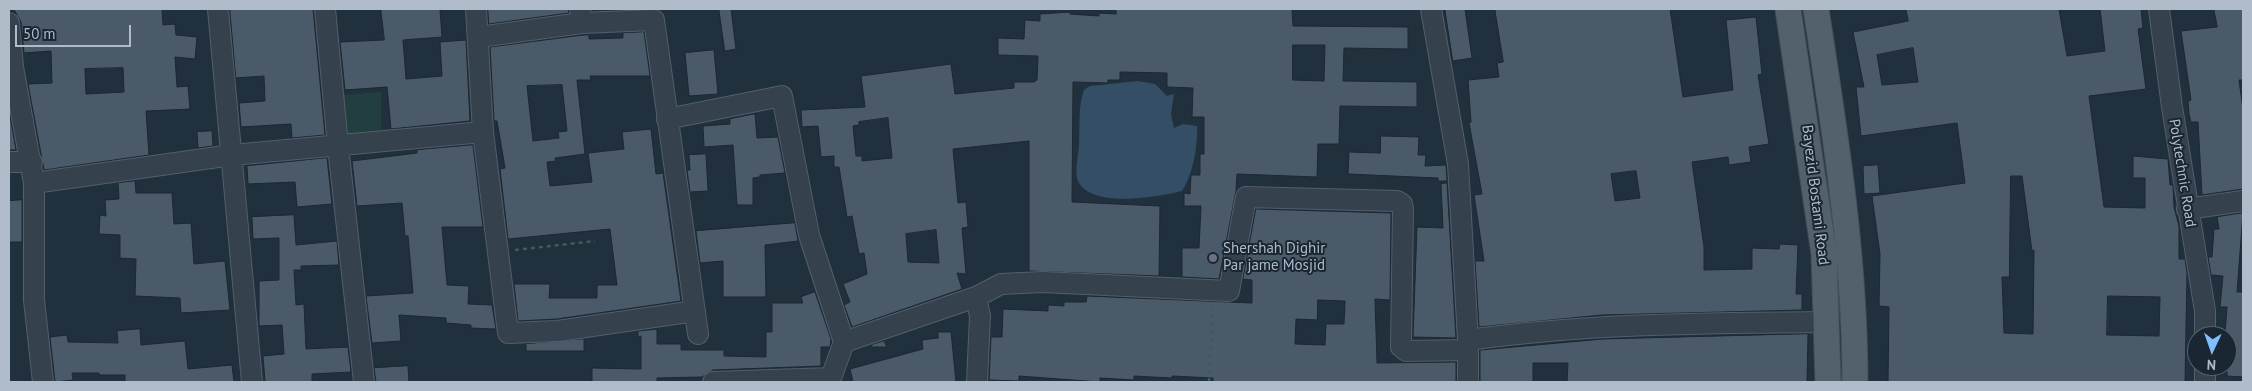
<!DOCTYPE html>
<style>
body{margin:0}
#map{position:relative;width:2252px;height:391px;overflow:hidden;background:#21303d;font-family:"PT Sans",sans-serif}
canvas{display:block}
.frame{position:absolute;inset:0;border:10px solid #b0bcc9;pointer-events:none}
.north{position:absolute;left:2187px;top:326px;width:50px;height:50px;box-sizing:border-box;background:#1a2632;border:1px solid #56626e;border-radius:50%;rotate:183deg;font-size:14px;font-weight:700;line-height:20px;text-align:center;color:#b0bcc9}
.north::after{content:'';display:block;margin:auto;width:18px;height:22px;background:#7fbeff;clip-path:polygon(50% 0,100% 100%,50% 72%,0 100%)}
.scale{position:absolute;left:15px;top:25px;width:116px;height:22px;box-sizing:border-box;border:2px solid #b0bcc9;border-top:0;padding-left:6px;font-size:15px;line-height:18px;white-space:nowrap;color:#b0bcc9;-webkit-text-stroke:4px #1a2632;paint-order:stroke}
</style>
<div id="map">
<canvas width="2252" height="391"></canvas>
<div class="frame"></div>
<div class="north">N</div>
<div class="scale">50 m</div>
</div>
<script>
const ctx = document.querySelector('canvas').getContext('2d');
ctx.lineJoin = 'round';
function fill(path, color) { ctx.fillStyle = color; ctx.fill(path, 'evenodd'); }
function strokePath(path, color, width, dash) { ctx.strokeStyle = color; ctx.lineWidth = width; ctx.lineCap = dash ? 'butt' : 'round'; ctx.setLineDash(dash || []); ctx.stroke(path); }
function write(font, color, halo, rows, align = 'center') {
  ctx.font = font + ' "PT Sans",sans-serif'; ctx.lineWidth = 4; ctx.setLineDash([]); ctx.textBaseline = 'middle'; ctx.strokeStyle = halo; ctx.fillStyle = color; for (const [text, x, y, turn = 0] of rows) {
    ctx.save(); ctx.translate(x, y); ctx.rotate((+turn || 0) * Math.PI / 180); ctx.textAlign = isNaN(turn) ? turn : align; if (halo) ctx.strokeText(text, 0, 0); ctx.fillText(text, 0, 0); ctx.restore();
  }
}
fill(new Path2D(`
 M381 92V130L348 134 343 95Z`), '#233e3e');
fill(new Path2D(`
 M1138 81 1155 84 1167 96 1174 94 1171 114 1174 128 1183 124 1197 126C1198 145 1193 175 1182 191 1158 197 1091 209 1078 181 1074 171 1079 154 1079 143 1080 126 1078 106 1084 90L1090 86Z`), '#344e65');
const building = new Path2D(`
 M14 9H162L163 25 175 24 176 35 197 37 195 59 175 57 177 87 188 86 190 109 146 111 149 155 44 170 28 84 52 83 51 51 24 53 21 22ZM123 68 124 92 86 94 85 69Z
 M230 9H313L325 135 292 138 291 124 241 127 239 103 265 101 264 76 236 78Z
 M381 9H440L442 37 403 40 406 79 442 76 440 42 466 40 470 121 391 129 387 87 345 90 340 42 384 40Z
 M488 9H568L569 13 489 24Z
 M719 9H731L736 49 725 51Z
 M1116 9H1292L1293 26 1408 27V49L1344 48 1343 81 1417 82V107L1340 106 1339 144H1318L1317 177 1237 174 1236 191 1219 279 1182 277V248H1199L1201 206H1184V193L1190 194 1191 175H1200V154H1204V117H1192L1193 88 1167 87V73L1120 72V80H1108V83L1073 82 1072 202 1160 206 1159 276 1029 271V141L953 149 958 203 966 202 968 227 962 228 966 274 957 273 962 289 852 327 844 305 850 302 843 284 867 274 864 253 859 254 852 216 847 217 839 167H834V156L821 157 818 126 802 127 801 110 865 107 861 76 951 64 955 94 1014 88V82H1034L1037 80 1038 56 998 55V38L1024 39 1025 20 1040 21V14L1070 12V14L1099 16V13L1116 14ZM1293 45H1325L1324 81 1293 80ZM888 118 892 158 862 161V156H856L853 126 859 125V122ZM936 230 939 263 908 262 906 234Z
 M1445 9H1465L1472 58 1453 61Z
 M1495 9H1670L1683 97 1733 90 1726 20 1756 17 1762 74 1758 75 1769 144 1749 147 1751 162 1729 165 1728 157 1692 162 1704 247V270L1752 269V248L1779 249 1780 244 1798 245 1796 294H1802V310L1602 315 1479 327 1475 261H1484L1474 195 1482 194 1469 123 1471 122 1468 80 1499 77 1497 63 1503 62ZM1636 171 1640 198 1615 201 1611 174Z
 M1906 9H2059L2067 56 2105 51 2100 9H2141L2143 28 2138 29 2146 89 2089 96 2104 207 2145 208V178H2133V156L2168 159 2170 185H2173L2174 207 2179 226V259H2185L2187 273 2185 382H1888L1889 307 1879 306 1880 254 1872 196 1965 183 1957 123 1861 136 1856 87H1864L1853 32 1908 21ZM1913 48 1918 82 1882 85 1877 55ZM2011 176H2022L2032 251 2034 250 2033 334 2004 333 2002 277H2009ZM2108 296 2160 297 2159 336 2107 335Z
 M2214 9H2243V80H2239L2243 109V189L2202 195 2198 122H2191L2189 114 2188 101 2191 100 2181 31 2217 27Z
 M644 32 650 76H590L591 80H577L585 154 555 158 556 161 547 162 550 186 592 182 588 153 624 149 622 132 651 129 656 174 663 173 681 301 557 319 518 321 514 284H550L549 298H597V285H617L610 229 508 239 500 169 505 168 497 121H494L490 47 583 35H589V39L623 38V33ZM562 85 567 131 558 132 559 138 533 141 527 86Z
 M714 50 718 94 689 96 685 53Z
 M9 110 16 150H9Z
 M755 114 757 138 778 137 785 173 760 175V177L753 178V205H737L733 145 704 147 703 126 730 124V119Z
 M212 131 213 146 198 148 197 132Z
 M1381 136 1419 137 1418 155H1426L1425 166 1446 165 1447 181H1438V178L1348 174 1349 152 1380 153Z
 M473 145 483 227H442L447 285 469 286 468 304 492 305 496 329 471 328V325L446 323V318L399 315 401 341 372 343 366 296 413 293 408 236H405L402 203 357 206 352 161 417 153V150Z
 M706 154 708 191 690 192 687 170H690L689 155Z
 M327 158 332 204 297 207 295 182 248 184 247 166Z
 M1878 165 1880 193 1864 194 1863 166Z
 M135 181 136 193H172L174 224 191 223 194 264 225 261 230 310 181 313 180 298 135 296 136 259 120 258V235L99 234 100 215 106 216 105 200 119 199 118 183Z
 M1447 183 1456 338 1413 337 1417 227 1443 228 1441 184Z
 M22 200V242H9V201Z
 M1256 209 1391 213 1390 300 1375 299 1377 363 1456 362V382H1213V378L1172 376V378L1134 376V380L1100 378V382L1019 376V381L989 380 991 337H1002L1003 309 1048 311V305L1064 306V302H1086L1087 296 1252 303V280L1243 279ZM1318 300 1345 301 1344 324H1326L1325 345 1295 344 1296 319 1317 320Z
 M2243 213 2237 292H2243V377L2227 376V334H2225L2227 307H2220L2223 276 2211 275 2208 257H2212L2214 229H2219L2217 217Z
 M294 215 296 245 337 241 339 265 301 266V270H294L296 305 304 304 306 349 348 347 351 372 312 374V382H265L263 356 284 354 282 325 259 326V281L279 280V238L253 239 252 217Z
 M795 223 798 241 765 245 766 297H723V261L700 263 696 231Z
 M815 292 831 339 830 347H821V366L713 370 702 377 657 378V382H592V368L641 369V336L638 337V331L657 329V344H681V350H724V356L766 357V332H772V303H803L801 297Z
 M140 329 141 345 185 341 188 369 232 365 234 382H125V375H99V373H72L73 380 55 382 50 337 67 335 68 342 118 343 117 331Z
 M938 332H951L956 382H853L850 369 923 349 922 340 938 338Z
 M1808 334 1807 382H1567L1568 363H1533V382H1480V350L1603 339Z
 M584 339V351H526V344Z
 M884 341 887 347H872L871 345Z
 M408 366 409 382H376L374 368Z`);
fill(building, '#4a5a69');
strokePath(building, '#1c2834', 1);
const minor = new Path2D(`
 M218 9 252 382
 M325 9 338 146 364 382
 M580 9 582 23 654 20 698 334
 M1431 9 1458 164 1468 340V382
 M2159 9 2172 107 2205 311V336
 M9 23 13 67H9
 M479 37 582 23
 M13 67 34 183 232 155 483 132 476 9
 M667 119 782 96 809 235 844 342
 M483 132 508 333 558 331 695 311
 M9 162H32
 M34 183V300L43 382
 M2187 209 2243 201
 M976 297 1001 284 1043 282 1229 291 1246 197 1397 201 1402 204 1403 209 1401 347 1406 351 1468 350
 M1468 340C1588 323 1707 323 1828 322
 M713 382 831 378 844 342 976 297 980 316 977 382
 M2205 382V366`);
const major = new Path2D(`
 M1788 9 1824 254 1828 382
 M1816 9C1835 133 1855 256 1855 382`);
strokePath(minor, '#535f6b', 22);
strokePath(major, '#414d59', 27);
strokePath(new Path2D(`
 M515 250 595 241
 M1209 382 1213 307`), '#415a5a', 2.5, [4, 4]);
strokePath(minor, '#35414d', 20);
strokePath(major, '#53616d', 25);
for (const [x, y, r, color] of [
 [1213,258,5,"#6b7280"]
]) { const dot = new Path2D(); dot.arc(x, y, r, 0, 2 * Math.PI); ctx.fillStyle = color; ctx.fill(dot); strokePath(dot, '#1a2632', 2); }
write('15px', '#b0bcc9', '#1a2632', [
 ["Polytechnic Road",2182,173,81],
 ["Bayezid Bostami Road",1815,195,83]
]);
write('15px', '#b0bcc9', '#1a2632', [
 ["Shershah Dighir",1223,249],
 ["Par jame Mosjid",1223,266]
], 'left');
</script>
